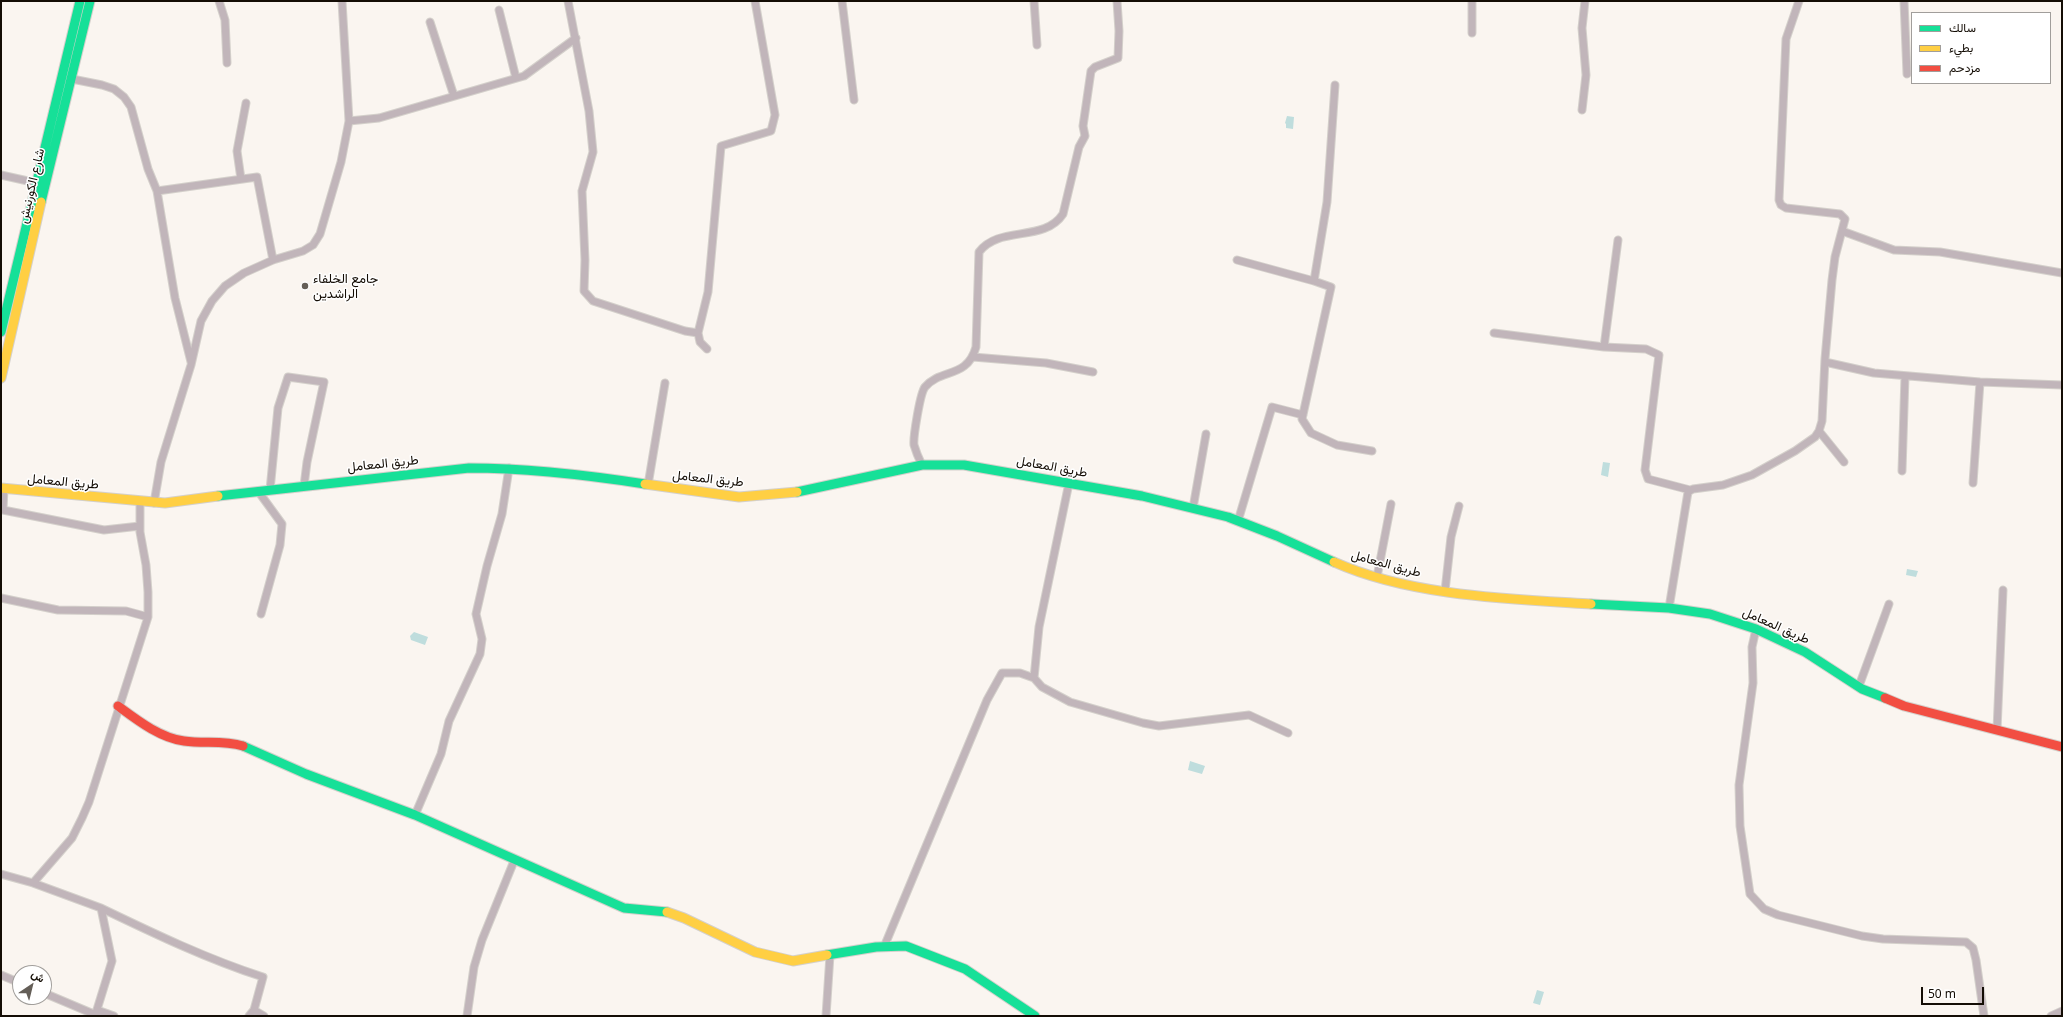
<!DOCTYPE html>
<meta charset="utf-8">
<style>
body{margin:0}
#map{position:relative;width:2063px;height:1017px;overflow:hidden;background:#faf5f0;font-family:"Noto Sans",Vazirmatn,sans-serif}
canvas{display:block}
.frame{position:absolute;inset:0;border:2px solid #140d05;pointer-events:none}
.legend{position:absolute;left:1911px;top:12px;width:140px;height:72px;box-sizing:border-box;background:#fff;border:1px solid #a19e9b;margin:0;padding:5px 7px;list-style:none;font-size:12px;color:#140d05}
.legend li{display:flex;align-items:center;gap:8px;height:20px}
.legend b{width:20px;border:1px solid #a19e9b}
.north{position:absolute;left:12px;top:965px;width:40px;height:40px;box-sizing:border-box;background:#fff;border:1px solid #a19e9b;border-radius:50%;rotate:35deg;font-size:11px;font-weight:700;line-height:16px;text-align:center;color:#140d05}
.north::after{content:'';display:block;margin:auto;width:14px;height:18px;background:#645e57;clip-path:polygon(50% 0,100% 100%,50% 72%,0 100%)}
.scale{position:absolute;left:1921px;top:987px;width:63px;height:18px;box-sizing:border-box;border:2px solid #140d05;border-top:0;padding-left:5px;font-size:12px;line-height:14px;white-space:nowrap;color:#140d05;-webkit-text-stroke:3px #fff;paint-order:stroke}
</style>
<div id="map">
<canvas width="2063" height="1017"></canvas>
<div class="frame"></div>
<ul class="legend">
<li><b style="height:5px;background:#16e098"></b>سالك</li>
<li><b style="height:5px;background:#ffcf43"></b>بطيء</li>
<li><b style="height:5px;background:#f24e42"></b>مزدحم</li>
</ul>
<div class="north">ش</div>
<div class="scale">50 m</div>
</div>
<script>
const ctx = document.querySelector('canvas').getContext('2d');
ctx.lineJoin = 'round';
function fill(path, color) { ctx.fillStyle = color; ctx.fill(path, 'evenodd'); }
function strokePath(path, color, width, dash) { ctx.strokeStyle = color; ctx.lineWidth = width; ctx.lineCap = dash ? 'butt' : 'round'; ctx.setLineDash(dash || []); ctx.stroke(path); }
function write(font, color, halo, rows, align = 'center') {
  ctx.font = font + ' "Noto Sans",Vazirmatn,sans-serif'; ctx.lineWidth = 3; ctx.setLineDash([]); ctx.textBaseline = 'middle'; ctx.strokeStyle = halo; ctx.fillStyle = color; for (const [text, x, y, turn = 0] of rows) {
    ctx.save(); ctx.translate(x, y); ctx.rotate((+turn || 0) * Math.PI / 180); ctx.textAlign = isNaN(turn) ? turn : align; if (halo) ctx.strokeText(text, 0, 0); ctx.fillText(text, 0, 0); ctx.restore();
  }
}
fill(new Path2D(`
 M1287 116 1294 117 1293 129 1286 128V124L1285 123Z
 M1603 462 1610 463 1608 477 1601 475Z
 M1907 569 1918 571 1916 577 1906 575Z
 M414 632 428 637 425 645 411 640 410 636Z
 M1190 761 1205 766 1202 774 1188 770Z
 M1537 990 1544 992 1540 1005 1533 1003Z`), '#bfdddd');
const street = new Path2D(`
 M219 1 225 20 227 63
 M568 1 589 111 593 152 582 191 585 260 584 291 593 301 685 331 698 333
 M842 1 854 100
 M1034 1 1037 45
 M1904 1 1907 74
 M499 10 516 78
 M430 22 454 96
 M1472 33V1
 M72 79 102 85 114 89 124 97 131 107 148 169 157 191 175 298 191 362
 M1335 85 1327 202 1314 281 1331 287 1302 419 1311 433 1337 445 1372 451
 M1582 110 1586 75 1582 28 1585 1
 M349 121 379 118 524 76 576 38
 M1 175 37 183
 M241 179 237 151 246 103
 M157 191 257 177 273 260
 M1842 231 1894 250 1940 252 2062 273
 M1618 240 1604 347 1646 349 1659 355 1645 470 1648 479 1690 490
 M1237 260 1314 281
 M1494 333 1604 347
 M707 349 700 342 698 333 708 292 721 146 771 131 775 115 755 1
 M973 357 1046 363 1093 372
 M1825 362 1874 373 1980 382 2062 385
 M1819 431 1844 462
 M922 465C919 459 916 452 914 445 913 438 920 393 925 387 941 368 967 379 976 347L979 252C999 225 1044 243 1063 214L1079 147 1085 136 1083 126 1091 71 1095 67 1118 58 1119 31 1117 1
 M1902 471 1905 376
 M1973 483 1980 382
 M648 485 665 383
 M4 488 3 510 104 530 140 526
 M270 490 278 408 288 377 324 382 307 462 304 486
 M258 491 282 524 280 545 261 614
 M154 503 161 462 191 365 201 321 212 301 225 286 244 273 273 260 303 251 313 245 320 234 341 162 349 121 342 1
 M1193 508 1206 434
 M1238 521 1272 407 1303 415
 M1377 577 1391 504
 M1445 591 1451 537 1459 506
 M1 598 58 610 126 611 148 617
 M1669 608 1688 492 1693 489 1723 485 1752 475 1795 451 1815 437 1819 431 1822 421 1825 359 1832 280 1835 257 1845 219 1840 214 1786 208 1781 205 1779 200 1786 39 1799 1
 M1756 629 1752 647 1753 683 1739 785 1740 826 1750 894 1764 909 1778 915 1862 936 1883 939 1966 942 1973 948 1976 960 1984 1016
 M1034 678 1039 627 1069 483
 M1859 686 1889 604
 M1997 730 2003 590
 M415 815 441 754 449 721 480 654 482 639 476 614 487 566 502 514 509 468
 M1 874 33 883 72 838 82 818 89 802 148 617V592L146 565 140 532V502
 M33 883 101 908 112 961 95 1016
 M101 908C153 933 207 959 263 977L254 1010 264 1016
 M884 947 987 700 1002 673H1020L1034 678 1042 687 1070 702 1143 723 1159 726 1249 715 1288 733
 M1 975 20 983
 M44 993 96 1015
 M97 1010 114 1016
 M249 1016 254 1010
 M467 1016 474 967 482 940 514 861
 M826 1016 830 955
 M2051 1016 2062 1011`);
const fast = new Path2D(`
 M41 202 90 1
 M1 332 80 1
 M797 492 922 465H964L1142 496 1228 517 1277 536 1334 562
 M218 496 469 468C528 468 587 475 645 484
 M1591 604 1669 608 1710 614 1756 629 1805 652 1862 689 1885 698
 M243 746 306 774 415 815 624 908 667 912
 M827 955 876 947 906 946 965 969 1035 1016`);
const slow = new Path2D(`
 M1 378 41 202
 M645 484 739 497 797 492
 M1 488 165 503 218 496
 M1334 562C1410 596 1509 599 1591 604
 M667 912 684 918 755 952 793 961 827 955`);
const jam = new Path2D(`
 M1885 698 1904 706 2062 747
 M118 706C137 720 160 738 184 741 204 744 223 740 243 746`);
strokePath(street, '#d4d0cb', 9);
strokePath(fast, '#d4d0cb', 11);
strokePath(slow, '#d4d0cb', 11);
strokePath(jam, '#d4d0cb', 11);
strokePath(street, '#c1b5ba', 7);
strokePath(fast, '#16e098', 9);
strokePath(slow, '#ffcf43', 9);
strokePath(jam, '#f24e42', 9);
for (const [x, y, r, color] of [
 [305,286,4,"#645e57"]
]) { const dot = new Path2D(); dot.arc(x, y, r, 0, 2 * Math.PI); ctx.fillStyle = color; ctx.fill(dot); strokePath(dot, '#fff', 1.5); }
write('13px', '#140d05', '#fff', [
 ["شارع الكورنيش",32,186,-77],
 ["طريق المعامل",383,464,-6],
 ["طريق المعامل",1052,467,10],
 ["طريق المعامل",708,479,6],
 ["طريق المعامل",63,482,5],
 ["طريق المعامل",1386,564,15],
 ["طريق المعامل",1776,626,24]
]);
write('13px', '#140d05', '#fff', [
 ["جامع الخلفاء",313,279],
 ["الراشدين",313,294]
], 'left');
</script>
